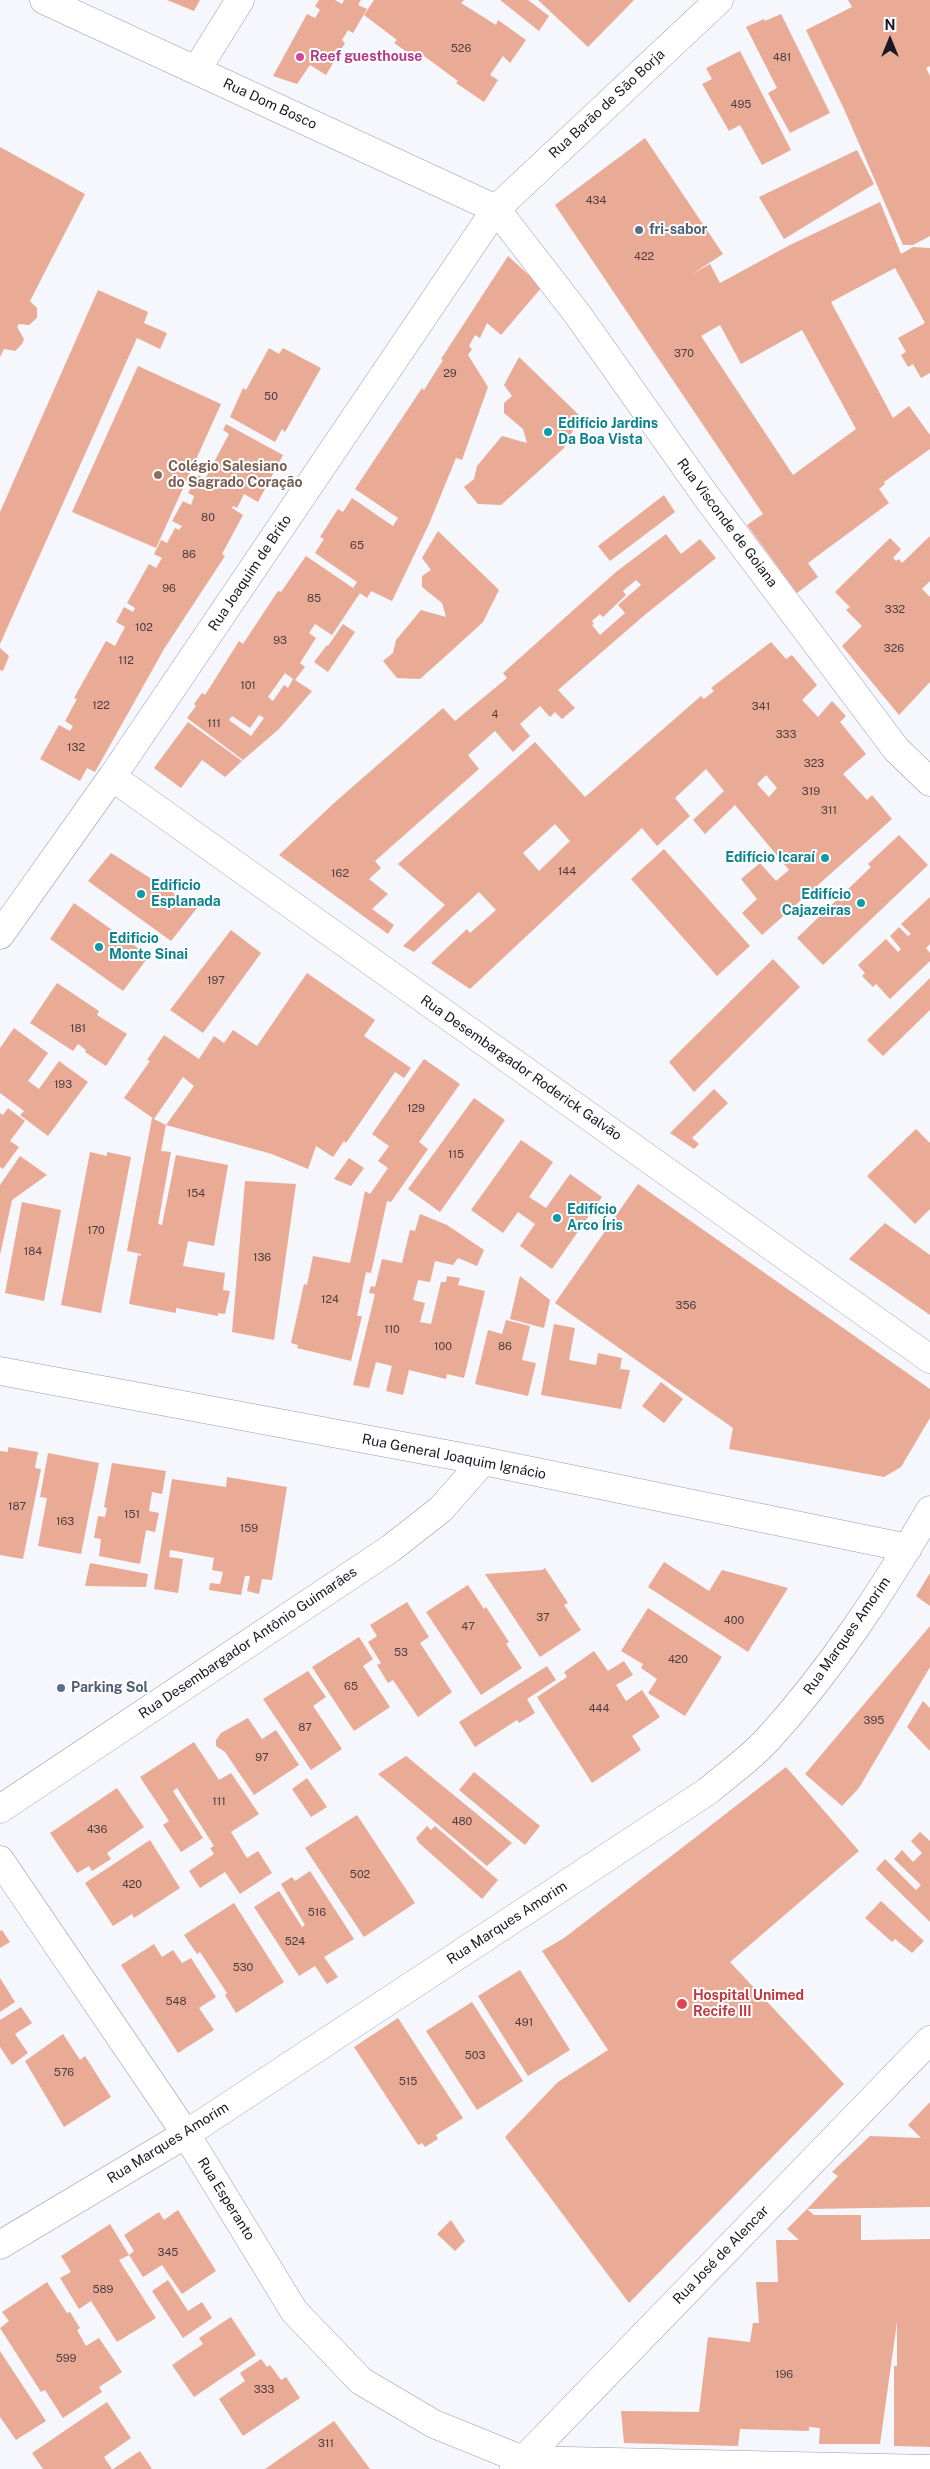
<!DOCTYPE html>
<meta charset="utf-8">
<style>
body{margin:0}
#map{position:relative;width:930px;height:2469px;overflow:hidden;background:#f6f6fd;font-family:"Public Sans",sans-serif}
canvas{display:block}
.north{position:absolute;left:865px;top:15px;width:50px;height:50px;-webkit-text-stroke:4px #fff;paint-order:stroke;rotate:0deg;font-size:14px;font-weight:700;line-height:20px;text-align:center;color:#1a1824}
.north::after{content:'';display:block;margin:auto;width:18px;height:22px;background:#1a1824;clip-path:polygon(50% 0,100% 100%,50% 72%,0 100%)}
</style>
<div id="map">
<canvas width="930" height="2469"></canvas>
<div class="north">N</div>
</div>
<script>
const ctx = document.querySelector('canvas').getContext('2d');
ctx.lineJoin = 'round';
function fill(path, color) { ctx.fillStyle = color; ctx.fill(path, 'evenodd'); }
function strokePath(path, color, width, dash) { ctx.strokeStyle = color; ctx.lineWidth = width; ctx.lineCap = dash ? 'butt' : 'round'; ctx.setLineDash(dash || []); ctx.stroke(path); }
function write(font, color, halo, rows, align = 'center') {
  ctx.font = font + ' "Public Sans",sans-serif'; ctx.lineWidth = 4; ctx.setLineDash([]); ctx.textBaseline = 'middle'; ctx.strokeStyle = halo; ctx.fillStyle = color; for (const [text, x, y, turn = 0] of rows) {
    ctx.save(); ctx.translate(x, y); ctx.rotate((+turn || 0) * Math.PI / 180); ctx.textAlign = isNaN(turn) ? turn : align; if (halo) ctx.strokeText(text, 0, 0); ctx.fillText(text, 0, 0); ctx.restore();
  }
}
fill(new Path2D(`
 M167 0H200L194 11Z
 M319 0H335L342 4 344 0H361L358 5 367 9 353 33 348 30 342 40 345 43 326 75 310 65 297 84 273 76 307 14 315 18 320 10 315 6Z
 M374 0H464L461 3 496 25 498 20 526 40 510 63 503 56 490 75 498 80 484 102 456 83 458 81 424 56 420 61 394 43 397 40 364 15Z
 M500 0H528L549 16 539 31Z
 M538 0H634L588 47Z
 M848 0H930V66L926 68 930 76V236L913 245H903L844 109 806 30 852 7Z
 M781 14 830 113 790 133 768 93 777 88 746 27 764 19 765 21Z
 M740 51 791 150 762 165 740 125 729 131 702 84 712 79 706 68Z
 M645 138 723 254 692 274 710 264 720 283 788 246 880 202 901 254 913 247 930 248V373L921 378 913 364 908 367 901 355 906 352 898 338 925 323 895 268 831 302 893 418 909 406 930 435V449L884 482 885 484 879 489 889 503 808 563 818 577 797 593 747 525 763 514 555 205ZM720 325 741 364 802 330 856 429 793 475 701 336Z
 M0 147 85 194 30 301 37 308V318L29 325 19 324 17 327 24 339 22 344 15 351 4 349 0 357Z
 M857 150 874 184 784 239 759 197Z
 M508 256 542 287 501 335 487 323 480 338 475 335 469 346 472 349 468 355 488 387 462 460 456 458 429 524 392 601 371 591 367 598 360 593 332 635 315 624 309 633 316 638 300 663 305 667 295 680 312 691 279 729 243 760 187 718 196 706 194 704 202 693 205 695 239 641 243 644 278 591 281 592 306 556 353 588 357 582 315 553 324 539 320 537 338 509 343 512 352 498 393 526 398 518 355 489 422 388 424 390 443 360 441 359ZM285 673 293 679 288 688 284 685 273 701 268 697ZM259 715 264 718 251 736 229 720 232 716 250 728Z
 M98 290 148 312 144 323 167 333 160 349 137 338 0 644V512Z
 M269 348 279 354 283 348 321 368 285 432 282 429 275 442 230 417 243 388 246 390Z
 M519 357 580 416 564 448 540 470 501 505 478 504 464 487 474 479 477 466 502 436 527 443 523 429 504 413V403L512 396 504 385Z
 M138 366 221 404 156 548 72 512Z
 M226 424 283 455 258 502 244 494 237 508 233 506 232 508 243 515 222 554 225 556 164 649 95 772 87 768 80 781 40 759 59 725 70 731 73 726 65 721 77 699 74 698 106 641 115 646 125 627 116 622 124 607 133 612 135 608 127 603 149 564 156 568 162 558 154 554 161 540 167 543 175 528 179 530 182 526 172 521 183 501 191 505 194 496 188 493 198 475 205 479 229 434 223 430Z
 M664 495 675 512 610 561 598 546Z
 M438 531 499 590 483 622 459 644 420 679 397 678 383 661 393 653 396 640 421 610 446 617 442 603 422 587V576L431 570 422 558Z
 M666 534 681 554 700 539 716 558 647 613 558 690 575 708 562 719 555 712 550 717 540 706 520 724 530 736 513 752 495 731 468 755 479 769 375 861 381 868 369 879 388 894 372 909 394 925 388 934 279 855 334 803 443 708 455 721 507 678 503 673 616 572ZM636 580 641 585 618 605 625 613 600 635 592 625 594 624 592 621 600 614 603 617 626 595 623 591Z
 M930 536V581L922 589 930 597V682L899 715 842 646 862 626 846 610 850 607 835 592 890 538 901 549 893 558 896 561 899 559 902 563Z
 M343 624 355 632 328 672 314 662 327 645 328 646Z
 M771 642 786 659 792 655 817 685 802 700 818 717 832 701 846 716 840 722 866 754 843 774 867 800 872 795 892 819 762 935 742 913 757 899 741 879 760 863 776 881 789 870 735 805 705 834 693 820 724 791 706 769 675 798 690 816 657 846 642 828 470 989 431 963 467 929 470 933 496 910 479 892 414 952 403 946 445 905 398 864 535 742 585 797 701 696 704 699 714 691 711 688ZM766 775 777 788 769 797 757 784ZM555 824 570 841 539 871 523 853Z
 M0 648 9 656 3 671 0 670Z
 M188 722 242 761 225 777 202 760 181 788 154 768Z
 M899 835 928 865 823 965 797 938 871 867 868 864Z
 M664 849 750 946 717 976 631 879Z
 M111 853 197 908 171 941 88 881Z
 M930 897V944L926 948 930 953V961L890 999 876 984 873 987 862 976 865 973 858 965 886 939 898 952 901 949 890 936 899 927 908 936 911 934 901 924Z
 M74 903 149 956 123 991 50 939Z
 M231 930 261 953 203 1033 170 1010Z
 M773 959 800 987 694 1092 669 1062Z
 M307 973 375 1020 364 1036 411 1068 404 1078 395 1072 346 1143 344 1141 333 1157 316 1146 308 1169 272 1154 166 1125 194 1086 183 1077 154 1119 124 1098 150 1061 147 1060 164 1035 199 1059 214 1036 224 1043 233 1030 257 1046Z
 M930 978V1010L883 1056 867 1040Z
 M57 983 99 1011 97 1015 127 1034 106 1066 85 1052 86 1050 78 1044 73 1051 30 1023Z
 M14 1028 48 1053 28 1081 39 1089 59 1061 88 1082 48 1136 20 1115 24 1111 0 1093V1048Z
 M424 1059 460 1084 419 1142 428 1149 391 1202 387 1201 371 1273 366 1272 357 1316H362L351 1361 297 1348 298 1345 291 1343 304 1284 307 1285 313 1256 350 1263 365 1191 370 1194 388 1168 378 1161 389 1146 372 1134Z
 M714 1089 728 1103 692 1138 699 1144 694 1149 670 1133Z
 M474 1098 505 1120 440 1212 408 1189Z
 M8 1108 25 1121 10 1141 19 1147 3 1169 0 1167V1113L3 1115Z
 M152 1118 166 1125 161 1151 171 1152 158 1224 162 1225 176 1155 228 1165 214 1246 188 1241 183 1266 225 1273 223 1290 230 1291 225 1314 218 1313V1316L176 1308V1313L129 1304 138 1255 141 1256V1254L127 1251Z
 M916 1129 930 1143V1209L915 1224 867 1176Z
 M521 1140 553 1162 529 1197 546 1208 570 1174 602 1197 552 1269 520 1246 535 1224 518 1212 503 1233 471 1210Z
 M90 1152 107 1156V1152L131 1157 101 1313 61 1305Z
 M20 1156 47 1175 12 1200 0 1255V1185Z
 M349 1158 364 1168 351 1186 334 1179Z
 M245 1181 296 1184 274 1340 232 1332Z
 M638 1184 930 1389V1418L901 1467 884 1477 729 1449 733 1428 555 1303Z
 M22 1202 61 1210 44 1301 5 1293Z
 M420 1214 447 1225 484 1250 477 1266 458 1258 453 1265 435 1261 430 1282 418 1280 413 1300 425 1303 420 1322 431 1324 441 1282H446L447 1276 460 1278 458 1285 485 1291 464 1378 447 1374 446 1379 409 1370 403 1395 386 1391 392 1366 376 1362 369 1388 353 1385 375 1294 369 1293 371 1286 375 1287 382 1259 402 1263 410 1230 415 1231Z
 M885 1223 930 1255V1315L849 1259Z
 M520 1276 550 1300 544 1328 510 1319Z
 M506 1320 530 1326 522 1360 536 1363 528 1396 475 1384 488 1330 502 1334Z
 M554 1324 575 1328 569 1360 596 1365 598 1353 622 1358 620 1369 630 1370 621 1409 541 1395Z
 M661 1382 683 1399 664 1423 642 1406Z
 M8 1447 38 1452 35 1468 41 1469 23 1559 0 1555V1451L8 1452Z
 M48 1453 99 1463 81 1554 38 1546 47 1498 40 1497Z
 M112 1463 166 1471 162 1494 152 1492 149 1511 159 1513 155 1532 146 1530 140 1564 99 1556 101 1539 94 1538 98 1516 105 1517 107 1508 104 1507Z
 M227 1477 287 1487 272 1580 262 1579 259 1594 247 1591 250 1576H245L241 1595 209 1590 210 1583 220 1584 223 1572 212 1570 214 1558 170 1550 169 1557 183 1559 178 1593 154 1589 172 1479 226 1487Z
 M664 1562 709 1591 722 1570 788 1588 748 1652 648 1587Z
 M90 1563 148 1574 146 1587 85 1586Z
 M545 1568 568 1603 564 1605 581 1630 540 1657 485 1574 542 1570Z
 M930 1573V1606L916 1596Z
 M468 1585 484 1609 486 1607 509 1642 506 1644 522 1668 481 1695 426 1612Z
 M407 1602 429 1637 420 1643 452 1692 418 1717 393 1680 388 1683 377 1665 381 1663 368 1642 377 1636 370 1625Z
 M648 1608 722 1657 685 1716 648 1693 657 1679 641 1668 643 1664 621 1651Z
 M930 1626V1667L859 1788 842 1806 805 1774Z
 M359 1637 373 1659 363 1666 390 1707 354 1731 312 1667Z
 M594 1651 608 1671 624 1661 633 1675 616 1685 626 1701 642 1690 660 1717 632 1736 641 1750 592 1783 537 1697 567 1677 564 1672Z
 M547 1666 556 1680 527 1699 535 1713 519 1723 517 1720 475 1747 459 1722Z
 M308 1671 326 1697 313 1706 342 1749 311 1770 263 1699Z
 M923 1701 930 1708V1751L907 1727Z
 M248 1718 262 1739 276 1730 299 1765 254 1795 225 1752 216 1746V1740L221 1733Z
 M194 1742 219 1780 231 1773 259 1814 231 1832 247 1858 258 1851 272 1873 240 1894 225 1872 200 1888 189 1871 214 1854 210 1848 214 1846 177 1788 173 1791 203 1838 181 1852 163 1825 169 1821 140 1777Z
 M406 1756 472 1810 512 1843 487 1866 378 1774Z
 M786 1767 859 1851 730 1962 844 2084 629 2303 505 2137 558 2082 608 2050 542 1951 564 1938 674 1854Z
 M474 1772 540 1826 525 1845 459 1790Z
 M307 1778 327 1807 311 1817 292 1789Z
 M117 1788 144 1827 107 1853 111 1859 92 1871 89 1866 77 1873 50 1833Z
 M357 1815 415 1903 364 1937 305 1848Z
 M427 1826 431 1830 435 1826 498 1880 482 1899 419 1843 416 1838Z
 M920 1832 930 1841V1922L876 1869 885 1859 916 1890 921 1885 894 1859 902 1850 913 1862 922 1853 911 1841Z
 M150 1840 180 1888 134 1918 132 1914 113 1926 85 1883Z
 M310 1871 354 1939 324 1957 338 1977 327 1984 315 1966 299 1976 254 1907 279 1891 302 1927 305 1925 281 1884 292 1877 295 1881Z
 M881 1901 924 1941 912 1953 895 1939 892 1942 865 1918Z
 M234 1903 284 1982 236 2013 225 1995 227 1993 200 1952 197 1954 184 1935Z
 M2 1930 10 1942 0 1948V1931Z
 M154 1944 162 1957 173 1950 182 1963 191 1958 216 1997 199 2008 214 2030 178 2053 121 1965Z
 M520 1970 570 2050 528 2076 478 1996Z
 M0 1978 15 2002 0 2012Z
 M472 2002 523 2081 477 2110 426 2031Z
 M21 2007 32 2023 15 2034 28 2053 12 2065 0 2047V2020Z
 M398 2018 463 2118 436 2135 438 2139 425 2147 422 2143 418 2145 354 2047Z
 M63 2034 80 2060 85 2056 111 2097 64 2127 25 2061Z
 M930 2102V2207L807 2209 838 2176 832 2172 870 2136 921 2138 908 2125Z
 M807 2209 814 2215H861V2240L930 2239V2447L894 2446V2366H897V2322L880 2444H819L820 2428 809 2427V2431L740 2429 738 2446 624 2443 621 2411 699 2412 708 2337 750 2342 753 2323H759L756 2282H778L776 2240H799L787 2229Z
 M178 2210 216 2271 182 2294 162 2265 143 2277 129 2255 134 2251 124 2235 159 2212 164 2220Z
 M451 2220 465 2241 455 2251 437 2234Z
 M110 2224 129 2255 119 2260 156 2318 117 2342 91 2301 79 2309 60 2278 71 2272 61 2256Z
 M168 2280 188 2311 202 2302 212 2318 183 2338 152 2291Z
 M47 2282 67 2313 70 2312 80 2328 77 2330 86 2346 99 2338 122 2372 99 2387 102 2392 63 2418 45 2390 41 2392 0 2328 9 2321 2 2312Z
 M231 2317 256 2355 194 2397 172 2365 203 2344 199 2338Z
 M0 2351 46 2421 16 2440 0 2417Z
 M261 2359 267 2367 270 2365 281 2380 286 2377 300 2398 243 2436 219 2399 245 2381 240 2373Z
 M107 2402 131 2438 104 2457 112 2469H43L32 2453Z
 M334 2421 370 2469H265Z
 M140 2451 152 2469H113Z`), '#e9ab95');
const minor = new Path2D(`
 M719 0 496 209 578 315 706 496 896 749 930 782
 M197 69 240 0
 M112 777 930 1359
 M0 1371 483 1461 908 1548
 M0 1809 390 1549 441 1509 483 1461
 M0 1860 186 2134 294 2311 361 2381 434 2424 523 2460 930 2469
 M0 2245 186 2134 708 1791C728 1774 751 1758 768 1739 831 1670 883 1590 930 1510
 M514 2467 523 2460 930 2040`);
const major = new Path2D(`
 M0 935 112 777 496 209 44 0`);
strokePath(minor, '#9b97b8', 29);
strokePath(major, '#9b97b8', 29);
strokePath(minor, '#fff', 28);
strokePath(major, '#fff', 28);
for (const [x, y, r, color] of [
 [300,57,5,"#d1479c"],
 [639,230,5,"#5c6f8a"],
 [548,432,5,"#0f9aa8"],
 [158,475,5,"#8d6e63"],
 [825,858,5,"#0f9aa8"],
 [141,894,5,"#0f9aa8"],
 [861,903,5,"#0f9aa8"],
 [99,947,5,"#0f9aa8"],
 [557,1218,5,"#0f9aa8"],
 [61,1688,5,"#5c6f8a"],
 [682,2004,6,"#e0444e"]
]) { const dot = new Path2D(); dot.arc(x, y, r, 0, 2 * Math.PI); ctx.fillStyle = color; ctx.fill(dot); strokePath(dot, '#fff', 2); }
write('11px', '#4e3d40', null, [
 ["526",461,49],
 ["481",782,58],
 ["495",741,105],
 ["434",596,201],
 ["422",644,257],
 ["370",684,354],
 ["29",450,374],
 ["50",271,397],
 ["80",208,518],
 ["65",357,546],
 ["86",189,555],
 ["96",169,589],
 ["85",314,599],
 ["332",895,610],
 ["102",144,628],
 ["93",280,641],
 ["326",894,649],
 ["112",126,661],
 ["101",248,686],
 ["122",101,706],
 ["341",761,707],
 ["4",495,715],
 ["111",214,724],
 ["333",786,735],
 ["132",76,748],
 ["323",814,764],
 ["319",811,792],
 ["311",829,811],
 ["144",567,872],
 ["162",340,874],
 ["197",216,981],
 ["181",78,1029],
 ["193",63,1085],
 ["129",416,1109],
 ["115",456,1155],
 ["154",196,1194],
 ["170",96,1231],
 ["184",33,1252],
 ["136",262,1258],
 ["124",330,1300],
 ["356",686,1306],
 ["110",392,1330],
 ["100",443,1347],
 ["86",505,1347],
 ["187",17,1507],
 ["151",132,1515],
 ["163",65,1522],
 ["159",249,1529],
 ["37",543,1618],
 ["400",734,1621],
 ["47",468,1627],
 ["53",401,1653],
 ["420",678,1660],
 ["65",351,1687],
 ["444",599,1709],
 ["395",874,1721],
 ["87",305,1728],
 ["97",262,1758],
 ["111",219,1802],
 ["480",462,1822],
 ["436",97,1830],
 ["502",360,1875],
 ["420",132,1885],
 ["516",317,1913],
 ["524",295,1942],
 ["530",243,1968],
 ["548",176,2002],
 ["491",524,2023],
 ["503",475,2056],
 ["576",64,2073],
 ["515",408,2082],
 ["345",168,2253],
 ["589",103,2290],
 ["599",66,2359],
 ["196",784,2375],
 ["333",264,2390],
 ["311",326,2444]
]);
write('bold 14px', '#b23c85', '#fff', [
 ["Reef guesthouse",310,57]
], 'left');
write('14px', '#1a1824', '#fff', [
 ["Rua Dom Bosco",270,104,25],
 ["Rua Barão de São Borja",607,104,-43],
 ["Rua Visconde de Goiana",727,523,53],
 ["Rua Joaquim de Brito",250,573,-56],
 ["Rua Desembargador Roderick Galvão",521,1068,35],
 ["Rua General Joaquim Ignácio",454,1457,11],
 ["Rua Marques Amorim",847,1636,-55],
 ["Rua Desembargador Antônio Guimarães",248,1643,-34],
 ["Rua Marques Amorim",507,1923,-33],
 ["Rua Marques Amorim",168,2143,-32],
 ["Rua Esperanto",226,2199,58],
 ["Rua José de Alencar",721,2255,-46]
]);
write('bold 14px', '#4e5e75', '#fff', [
 ["fri-sabor",649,230],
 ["Parking Sol",71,1688]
], 'left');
write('bold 14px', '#0d838f', '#fff', [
 ["Edifício Jardins",558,424],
 ["Da Boa Vista",558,440],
 ["Edifício Icaraí",815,858,"right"],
 ["Edificio",151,886],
 ["Esplanada",151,902],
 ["Edifício",851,895,"right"],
 ["Cajazeiras",851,911,"right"],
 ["Edificio",109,939],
 ["Monte Sinai",109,955],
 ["Edifício",567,1210],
 ["Arco Íris",567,1226]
], 'left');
write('bold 14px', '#785e54', '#fff', [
 ["Colégio Salesiano",168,467],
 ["do Sagrado Coração",168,483]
], 'left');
write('bold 14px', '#be3a42', '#fff', [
 ["Hospital Unimed",693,1996],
 ["Recife III",693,2012]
], 'left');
</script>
